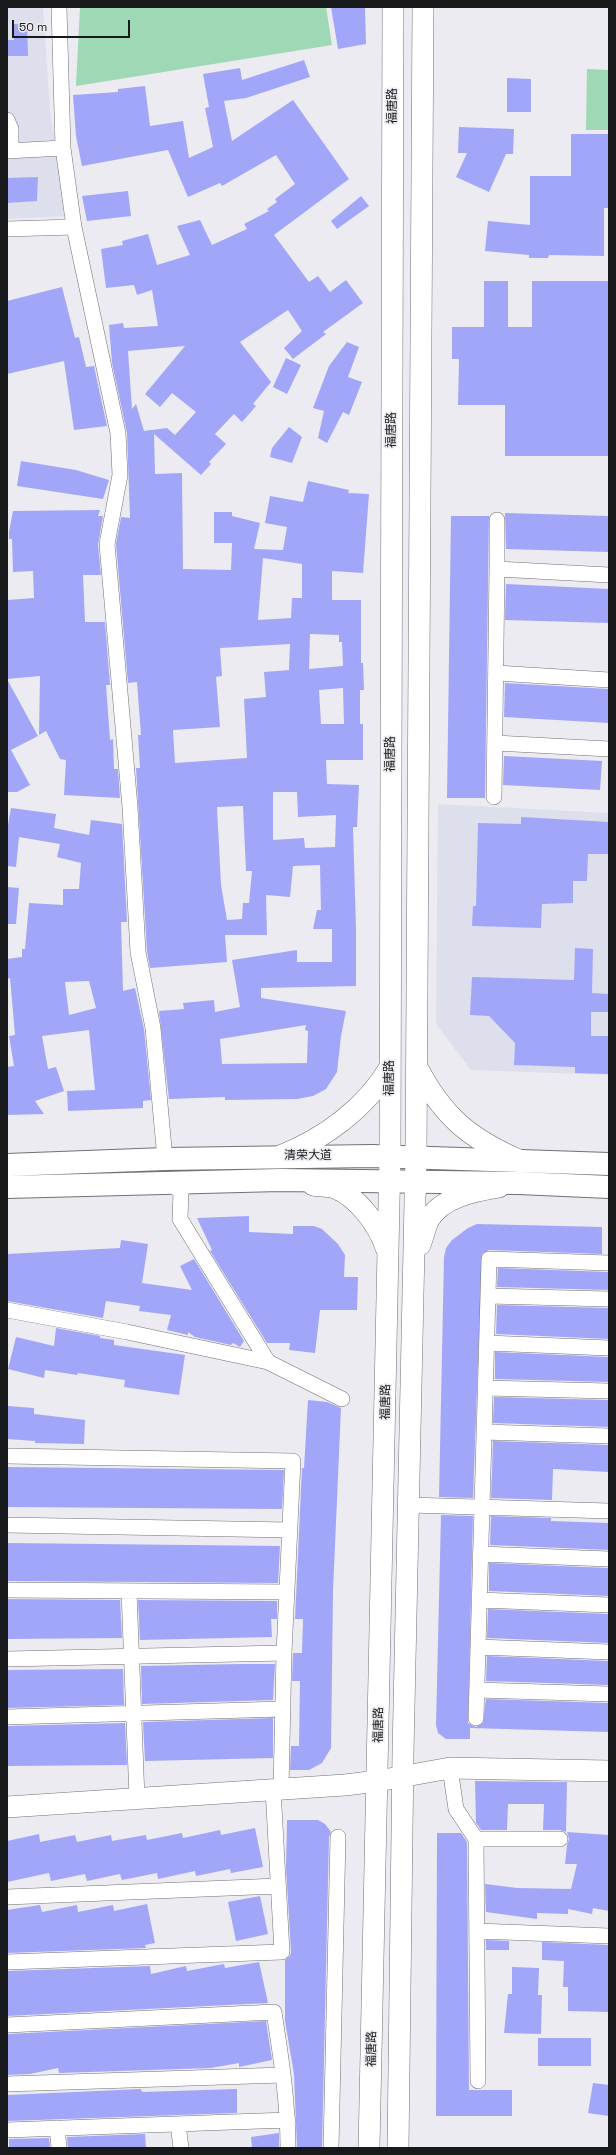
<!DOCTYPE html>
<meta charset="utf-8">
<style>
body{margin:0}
#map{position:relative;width:616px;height:2155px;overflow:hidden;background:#ebebf1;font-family:"Space Grotesk",sans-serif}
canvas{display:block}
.frame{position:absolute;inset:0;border:8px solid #18191a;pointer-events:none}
.scale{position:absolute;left:12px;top:20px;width:118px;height:18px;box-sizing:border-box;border:2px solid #18191a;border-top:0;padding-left:5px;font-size:12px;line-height:14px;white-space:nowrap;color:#18191a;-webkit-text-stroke:3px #ebebf1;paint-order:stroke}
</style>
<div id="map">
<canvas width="616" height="2155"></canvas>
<div class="frame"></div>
<div class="scale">50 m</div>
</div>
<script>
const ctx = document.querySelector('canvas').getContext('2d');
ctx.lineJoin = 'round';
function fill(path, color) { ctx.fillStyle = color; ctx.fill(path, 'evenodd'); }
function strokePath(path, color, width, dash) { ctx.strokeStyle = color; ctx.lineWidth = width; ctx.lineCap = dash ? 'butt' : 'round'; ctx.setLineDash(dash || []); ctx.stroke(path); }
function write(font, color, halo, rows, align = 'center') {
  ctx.font = font + ' "Space Grotesk","Noto Sans SC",sans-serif'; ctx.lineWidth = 3; ctx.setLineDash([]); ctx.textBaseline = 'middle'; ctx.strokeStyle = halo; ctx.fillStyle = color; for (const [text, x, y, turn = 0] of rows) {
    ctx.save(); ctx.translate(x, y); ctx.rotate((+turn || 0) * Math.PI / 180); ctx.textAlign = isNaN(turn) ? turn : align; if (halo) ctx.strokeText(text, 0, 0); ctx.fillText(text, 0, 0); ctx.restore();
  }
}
fill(new Path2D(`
 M7 7H43L50 111 66 216 7 219Z
 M438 804 609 813V1075L471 1070 436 1024Z`), '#dedfec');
fill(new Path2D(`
 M80 7H326L332 45 76 86Z
 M587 69 609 70V130H586Z`), '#9ed8b4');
fill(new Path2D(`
 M331 7H365L366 44 338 49Z
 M13 24H27L28 56H7V40H14Z
 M304 60 310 77 246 98 224 101 232 141 293 100 349 179 274 235 309 282 318 276 330 292 346 280 363 303 323 332 326 334 293 359 284 348 302 331 288 310 240 342 271 382 253 404 256 406 242 422 234 414 215 434 226 444 209 462 211 464 201 475 154 434 155 474 182 473 183 569 231 570 232 543H214V512H232V516L260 523 254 549 283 550 287 527 265 523 270 496 303 502 308 481 349 490 348 493 369 494 363 573 332 571V600H361V663H363L364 690H360V724H363V760H326L327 784 359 785 357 827H353L356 929V986L261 988V998L346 1011 341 1036 337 1072 326 1089 313 1096 297 1099 225 1100V1097L169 1099 159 1011 184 1009 183 1003 214 1000 215 1012 240 1007 232 960 297 950V962H332V929H313L317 910H321L320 865 293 866 290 897 266 895 267 935H225L227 962 150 968 147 951 136 768H140L138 735H141L137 682 128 683 116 544 121 517 130 518 127 433 112 363 109 325 123 323 124 328 158 326 152 290 137 295 134 285 106 288 101 249 123 245 122 241 148 234 157 265 190 255 177 226 200 220 212 245 247 229 244 224 269 211 267 209 277 202 275 199 295 184 276 155 222 186 220 183 188 197 168 150 82 166 76 136 73 95 118 92V89L145 86 150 126 183 121 189 158 213 147 205 108 209 107 203 74 240 68 242 80ZM185 346 145 394 160 407 172 393 196 412 175 435 167 428 144 431 136 404 132 409 128 351ZM263 558 302 564V598H292L291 618 258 620ZM310 634 339 635V642H342L343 666 309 669ZM290 644 289 670 264 672 266 697 244 699 247 758 175 763 173 730 220 727 216 677 222 676 220 648ZM343 688 344 724H321L319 690ZM273 792H297L298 817 336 815 335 847 305 848 304 838 273 840ZM243 806 246 871H252L249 903H243L242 919 227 920 221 885 217 807ZM306 1025 305 1030 308 1031 307 1063 222 1064 220 1039Z
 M507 78 531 79V112H507Z
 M459 127 514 129 513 154H506L489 192 456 177 467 153H458Z
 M571 134H609V208H604V256L549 255 548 258H529V255L485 251 488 221 530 225V176H571Z
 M38 177 37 201 7 203V178Z
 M128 191 131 216 87 221 82 196Z
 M361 196 369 206 337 229 331 221Z
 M484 281H508V327H532V281H609V456H505V405H458L459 359H452V327H484Z
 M62 287 75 338 79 337 86 367 94 366 107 426 74 430 64 361 7 374V301Z
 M347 342 359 347 348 377 362 382 349 415 343 412 327 443 318 438 324 411 313 408 329 366Z
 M286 358 301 365 287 394 273 387Z
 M289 427 302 437 292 463 270 457 272 448Z
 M21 461 76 470 109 480 103 499 17 486Z
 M100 510 98 516H103L98 545 101 575H83L85 622H105L110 685H106L110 740 113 739 114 769H118L120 798 64 795 66 760 60 759 46 731 39 735 40 676 7 679 38 736 11 750 30 785 17 792H7V600L34 598 33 571 13 572 12 539H9V532L13 511Z
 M505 513 609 516 608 552 506 549Z
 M451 516H489L485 798H447Z
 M506 584 609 589V623L505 620Z
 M505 683 609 689V723L504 717Z
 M504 756 602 761 600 790 503 785Z
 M11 808 56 814 54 828 89 835 91 820 122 824 127 922H121L123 991 135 988 144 1029 151 1100 143 1101V1108L68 1111 67 1091 95 1090 89 1030 42 1036 48 1069 56 1067 64 1091 35 1101 44 1114 7 1115V1067L14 1066 9 1036 15 1035 10 978 7 979V959L22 957V949H25L29 903 63 905V889H79L81 863 57 857 60 844 19 837 16 867 7 866V830ZM89 981 96 1008 69 1015 65 982Z
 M521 817 609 822V854H588L587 881H573V903L542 904 541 928 472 926 473 906H476L478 823 521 824Z
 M7 887 19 888 16 924H7Z
 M575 948 593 949 592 993 609 994V1012H591V1036H609V1074L575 1073V1067L514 1065 515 1043 489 1016 470 1015 472 977 574 980Z
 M249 1216V1232L293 1234V1226H314L322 1229 338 1244 345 1255 344 1277H358L357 1310H320L315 1353 289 1350 290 1343H267L210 1251 212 1250 197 1218Z
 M477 1224 602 1227V1254L489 1250 482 1254 473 1498 439 1497 444 1257 446 1248 452 1240 468 1228Z
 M121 1240 148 1244 142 1283 192 1290 180 1266 194 1259 244 1341 240 1347 233 1343 231 1345 195 1337 188 1332V1335L167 1330 171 1315 139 1311 140 1306 106 1301 103 1318 7 1301V1254L120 1248Z
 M498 1268 609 1272V1290L497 1287Z
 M497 1305 609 1308V1339L496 1334Z
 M56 1328 100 1336V1338L114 1340V1345L185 1355 179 1395 124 1387 125 1380 78 1373 77 1375 45 1370 44 1378 8 1369 16 1337 54 1346Z
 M495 1352 609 1357V1382L495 1379Z
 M494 1397 609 1400V1427L493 1423Z
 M308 1400 327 1402 341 1408 333 1591 331 1748 322 1763 309 1770H290L291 1746H299L300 1681H292L293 1653H302L303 1619H295L302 1468H304Z
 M8 1406 34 1408V1414L85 1420 84 1444 35 1443V1441L7 1439Z
 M493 1441 609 1445V1472L553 1469 552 1500 491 1498Z
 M7 1467 284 1470 282 1509 7 1507Z
 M441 1515 473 1516 468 1723 476 1727 483 1723 486 1699 609 1703V1732L470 1728V1739H446L438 1733 436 1725Z
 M491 1516 551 1518V1521L609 1523V1550L490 1545Z
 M7 1543 280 1546 278 1583 7 1581Z
 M489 1563 609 1568V1596L489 1591Z
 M7 1599 120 1600 122 1638 7 1639Z
 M138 1600 277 1601V1619H271L272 1637 140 1640Z
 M488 1609 609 1614V1643L487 1638Z
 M487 1656 609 1661V1685L486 1681Z
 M240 1664H275L273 1700 142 1704 141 1666Z
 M123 1669 124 1705 7 1708V1670Z
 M273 1718V1758L145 1761 143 1722Z
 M125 1723 127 1765 7 1766V1726Z
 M475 1781 567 1782 566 1832 560 1830H543L544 1804H508L507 1830H481L476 1823Z
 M287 1820H318L325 1824 331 1832 329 1837 322 2148H297L294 2074 285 2021V1960L290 1956 291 1952 286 1868Z
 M255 1828 263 1867 231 1873 230 1869 196 1876 195 1871 158 1879 157 1873 122 1880 120 1874 87 1881 85 1874 51 1881 49 1873 7 1882V1841L39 1834 40 1842 75 1835 77 1842 111 1835 112 1841 146 1835 147 1840 182 1833 183 1838 220 1830 221 1835Z
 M567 1832 609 1835V1911L593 1908 592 1914 568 1909V1914L537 1913V1919L486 1912 485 1884 517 1888 571 1889 577 1864H565L567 1845 569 1839Z
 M437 1833H461L467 1842 469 2090H512V2116H436Z
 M260 1896 268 1934 236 1941 228 1902Z
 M147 1904 155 1943 145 1945 146 1948 7 1953V1910L40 1905 42 1912 77 1905 78 1912 113 1905 114 1911Z
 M486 1940 509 1941V1950H486Z
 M542 1942 609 1945V2012L568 2011V1987H563L564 1961 542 1960Z
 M259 1962 268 2003 7 2016V1971L150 1966 151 1974 186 1966 187 1971 224 1964 225 1968Z
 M512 1967 539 1968 538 1995H542L541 2034 504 2033 508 1994H512Z
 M266 2021 272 2060 239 2067V2063L211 2068 59 2073 58 2068 30 2074 7 2075V2034Z
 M538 2038H591V2066H538Z
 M593 2083 609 2085V2116L588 2113Z
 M141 2089 142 2092 237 2089V2113L8 2121V2095Z
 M279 2133V2148H252L251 2137Z
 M145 2134 146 2148H68L67 2137Z
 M49 2138 50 2148H9V2139Z`), '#a2a6f9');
const street = new Path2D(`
 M7 120 11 129V150
 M7 151 63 148
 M74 227 118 433 120 475 107 544 130 807 138 952 153 1028 165 1159
 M7 229 74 227 63 148 59 7
 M497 569V520
 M496 673 609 680
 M495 743 609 749
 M494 797 497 569 609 575
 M166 1182 181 1191 180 1219 268 1362
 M488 1296 609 1299
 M7 1310 127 1332 268 1362 342 1399
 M487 1343 609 1348
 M485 1388 609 1391
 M484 1432 609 1436
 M7 1456 293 1461 284 1653 281 1789
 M409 1505 609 1511
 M7 1525 289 1530
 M480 1554 609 1559
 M7 1590 287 1592
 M129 1591 137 1799
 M479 1600 609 1605
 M478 1647 609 1652
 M7 1659 284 1653
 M477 1690 609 1694
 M7 1717 283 1709
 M476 1718 489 1259 609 1263
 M450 1768 456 1809 476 1839
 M7 1897 278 1886
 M477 1931 609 1936
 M7 1962 282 1952 273 1789
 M7 2025 274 2012C281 2057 288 2102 288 2148
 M478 2081 476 1839H560
 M7 2084 283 2075
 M178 2124 181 2148
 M57 2128 59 2148
 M7 2130 288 2120
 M331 2148 338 1837`);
const secondary = new Path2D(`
 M417 1067C443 1117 470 1139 521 1161
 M280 1156C324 1139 366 1108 390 1067
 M313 1185C320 1186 329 1186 335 1188 358 1197 379 1226 386 1248
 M420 1245C423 1237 425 1229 428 1221 441 1197 475 1191 499 1187
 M7 1807 345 1785 378 1781 450 1768 609 1771
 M369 2148 390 1156 393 7
 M398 2148 403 1753 416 1156 423 7`);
const primary = new Path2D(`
 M7 1165 165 1159 372 1156 609 1164
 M7 1187 280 1180 519 1183 609 1187`);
strokePath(street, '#717176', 16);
strokePath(secondary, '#717176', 22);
strokePath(primary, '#717176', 24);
strokePath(street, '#fff', 15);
strokePath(secondary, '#fff', 21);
strokePath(primary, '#fff', 22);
write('12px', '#18191a', '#ebebf1', [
 ["福唐路",393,106,-90],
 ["福唐路",392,430,-90],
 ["福唐路",391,754,-90],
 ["福唐路",390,1078,-90],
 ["清荣大道",308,1156],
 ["福唐路",386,1402,-89],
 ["福唐路",379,1725,-89],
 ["福唐路",372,2049,-89]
]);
</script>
